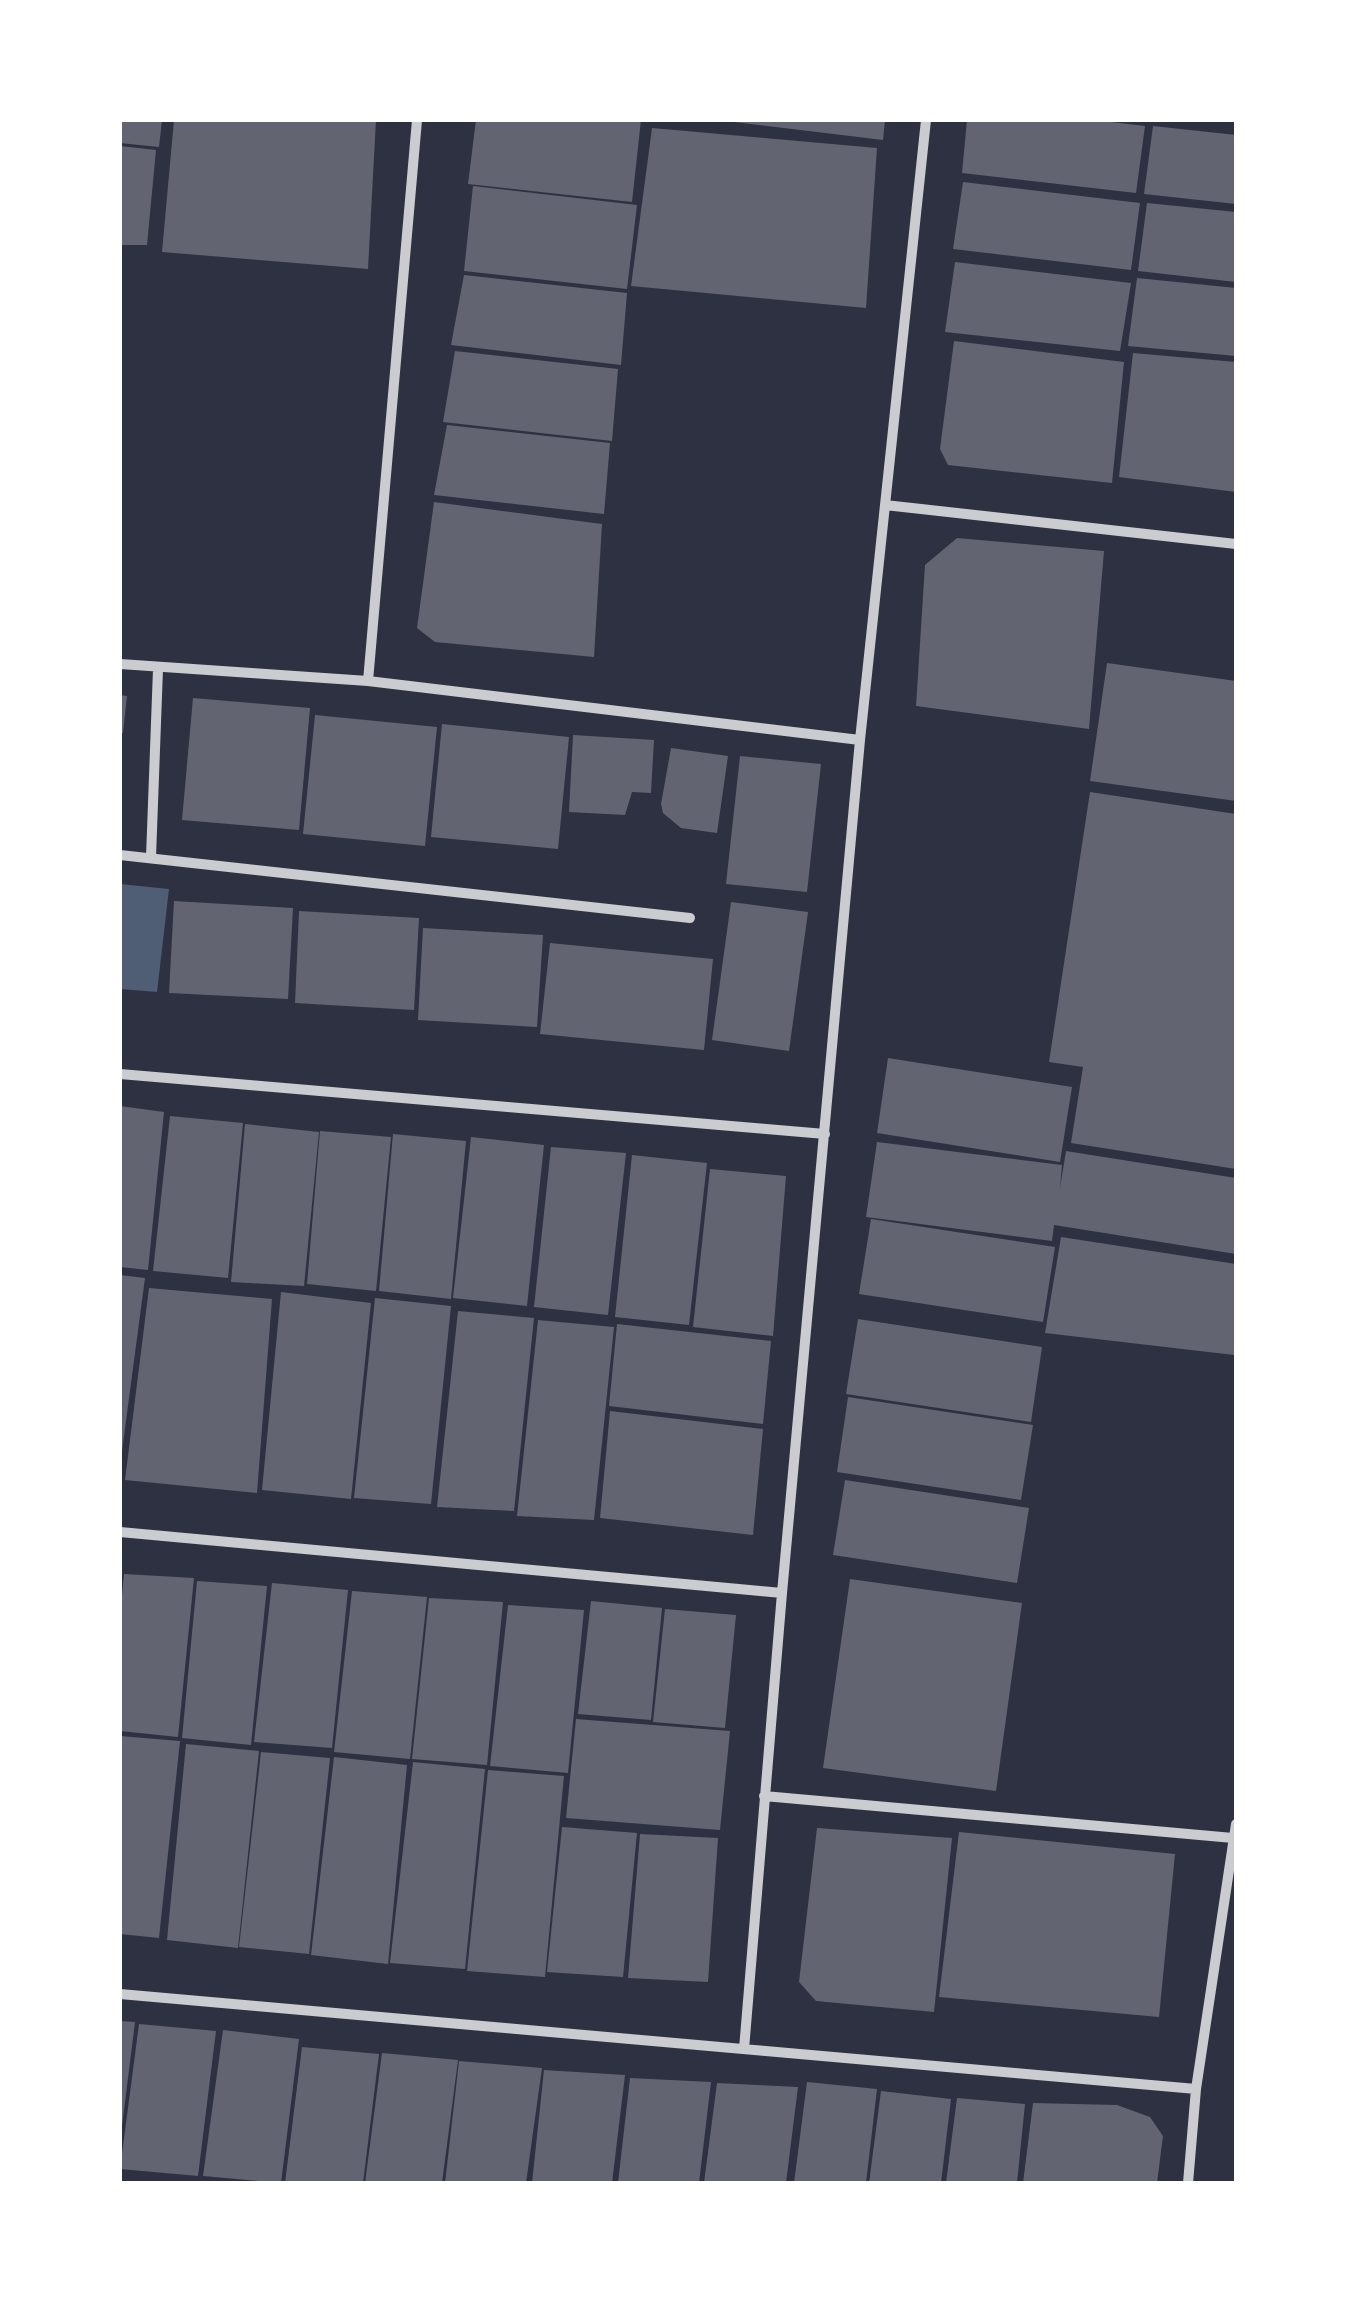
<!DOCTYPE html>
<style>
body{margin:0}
#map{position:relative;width:1356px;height:2303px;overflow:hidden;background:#2d3142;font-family:"Alegreya Sans",sans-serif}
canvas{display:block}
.frame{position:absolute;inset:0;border:122px solid #fff;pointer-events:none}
</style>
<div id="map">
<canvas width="1356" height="2303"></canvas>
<div class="frame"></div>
</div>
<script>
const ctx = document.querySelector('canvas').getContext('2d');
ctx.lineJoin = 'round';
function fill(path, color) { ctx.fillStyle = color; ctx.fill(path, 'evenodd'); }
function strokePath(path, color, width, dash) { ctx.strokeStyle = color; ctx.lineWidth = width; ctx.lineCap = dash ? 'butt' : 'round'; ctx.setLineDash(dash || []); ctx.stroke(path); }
fill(new Path2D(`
 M120 884 169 889 157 992 120 989Z`), '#4f5d75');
fill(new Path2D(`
 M120 120H162L159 147 120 143Z
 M174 120H376L368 269 162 252Z
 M476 120H641L632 202 468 184Z
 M734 120H885L883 140 734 122Z
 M967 120H1094L1145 126 1136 193 962 173Z
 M1153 126 1236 135V204L1144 194Z
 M652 128 877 148 866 308 631 286Z
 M120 146 156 150 147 245H120Z
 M963 182 1140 203 1131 270 953 249Z
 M473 186 637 205 627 289 464 271Z
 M1147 203 1236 212V282L1138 271Z
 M955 262 1131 283 1120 351 945 332Z
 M464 275 627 293 621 365 451 345Z
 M1137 278 1236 288V356L1128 346Z
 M954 341 1124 362 1112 483 948 465 940 449Z
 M455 351 618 369 612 441 443 422Z
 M1133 353 1236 362V492L1119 477Z
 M447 425 610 443 604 514 434 495Z
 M434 502 602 524 594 657 435 642 417 628Z
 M957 538 1104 551 1089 729 916 706 925 565Z
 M1107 663 1236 681V801L1090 781Z
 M120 695 127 696 123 733H120Z
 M193 698 310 708 299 830 182 820Z
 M315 715 437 727 425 846 303 834Z
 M442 724 569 737 558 849 431 837Z
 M573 735 654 740 651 793 632 792 625 815 569 812Z
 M671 748 728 756 717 833 681 828 663 813 661 804Z
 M740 756 821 764 807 892 726 884Z
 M1090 792 1236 814V1169L1071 1143 1083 1067 1049 1062Z
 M174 901 293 908 288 999 169 993Z
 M731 902 808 912 789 1051 712 1040Z
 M299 911 419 918 414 1010 295 1003Z
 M423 928 543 935 537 1027 418 1020Z
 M550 943 713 959 704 1050 540 1034Z
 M888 1058 1072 1087 1060 1162 877 1133Z
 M120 1106 164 1112 148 1270 120 1267Z
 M170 1116 243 1123 228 1278 153 1271Z
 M245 1124 319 1132 304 1286 231 1282Z
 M320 1131 391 1137 376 1291 307 1284Z
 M393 1134 466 1141 451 1299 379 1291Z
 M471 1137 544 1145 527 1306 453 1298Z
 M877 1142 1062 1165 1060 1188 1066 1151 1236 1178V1254L1054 1225 1052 1241 866 1217Z
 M551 1147 626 1153 608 1315 534 1307Z
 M632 1155 707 1163 689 1325 615 1317Z
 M710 1169 786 1176 773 1336 693 1327Z
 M871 1219 1055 1247 1043 1322 859 1294Z
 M1061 1237 1236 1264V1338L1234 1355 1045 1333Z
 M120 1275 145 1278 122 1451H120Z
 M149 1288 272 1299 257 1493 125 1480Z
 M281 1292 371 1303 351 1499 262 1490Z
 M375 1298 451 1306 431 1504 354 1498Z
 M458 1311 534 1318 514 1511 437 1507Z
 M858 1319 1042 1347 1031 1422 846 1394Z
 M538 1320 614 1327 594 1520 517 1516Z
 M617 1324 771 1341 763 1424 609 1406Z
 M848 1397 1033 1425 1021 1500 837 1472Z
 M610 1411 763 1429 753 1535 600 1518Z
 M845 1480 1029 1508 1017 1583 833 1555Z
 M124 1574 194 1578 178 1737 120 1731V1618Z
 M850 1579 1022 1603 996 1791 823 1768Z
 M197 1581 267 1586 251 1745 182 1738Z
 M272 1583 348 1590 332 1748 254 1742Z
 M352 1591 427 1597 410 1759 334 1752Z
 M429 1598 503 1602 487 1765 412 1759Z
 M591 1601 662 1608 651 1720 578 1714Z
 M508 1605 584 1610 568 1773 490 1766Z
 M665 1609 736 1615 725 1728 653 1722Z
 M576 1719 730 1731 720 1830 566 1818Z
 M120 1736 180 1741 159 1938 120 1934Z
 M186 1744 259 1751 238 1948 167 1940Z
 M261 1752 330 1758 309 1954 239 1947Z
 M334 1757 407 1765 388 1964 311 1955Z
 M413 1762 485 1769 465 1969 390 1963Z
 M488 1770 564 1776 545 1977 467 1971Z
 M562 1827 637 1833 623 1977 547 1972Z
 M817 1828 952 1838 934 2012 816 2001 799 1982Z
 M959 1832 1175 1854 1159 2017 939 1997Z
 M640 1834 718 1838 708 1982 628 1978Z
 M120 2021 135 2022 122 2126H120Z
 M139 2024 216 2031 198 2176 120 2169Z
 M223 2030 299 2039 281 2183 203 2176Z
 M302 2047 379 2054 363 2183H285Z
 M382 2053 458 2060 442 2183H365Z
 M459 2061 542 2068 526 2183H445Z
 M544 2070 625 2075 612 2183H532Z
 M630 2078 711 2082 699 2183H618Z
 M807 2082 877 2089 866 2183H794Z
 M717 2083 798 2087 786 2183H704Z
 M881 2091 951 2099 941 2183H869Z
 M957 2098 1025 2104 1017 2183H946Z
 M1033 2103 1117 2105 1150 2117 1163 2136 1157 2183H1023Z`), '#626471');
strokePath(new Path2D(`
 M885 505 1236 544
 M120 664 368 681 860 740
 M368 681 417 120
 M120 855 690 918
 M151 857 158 669
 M120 1074 825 1134
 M120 1532 782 1593
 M764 1796 1233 1838
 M120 1994 1196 2089
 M744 2049 782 1593 860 740 926 120
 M1188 2183 1196 2089 1236 1824`), '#caccd0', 10);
</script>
